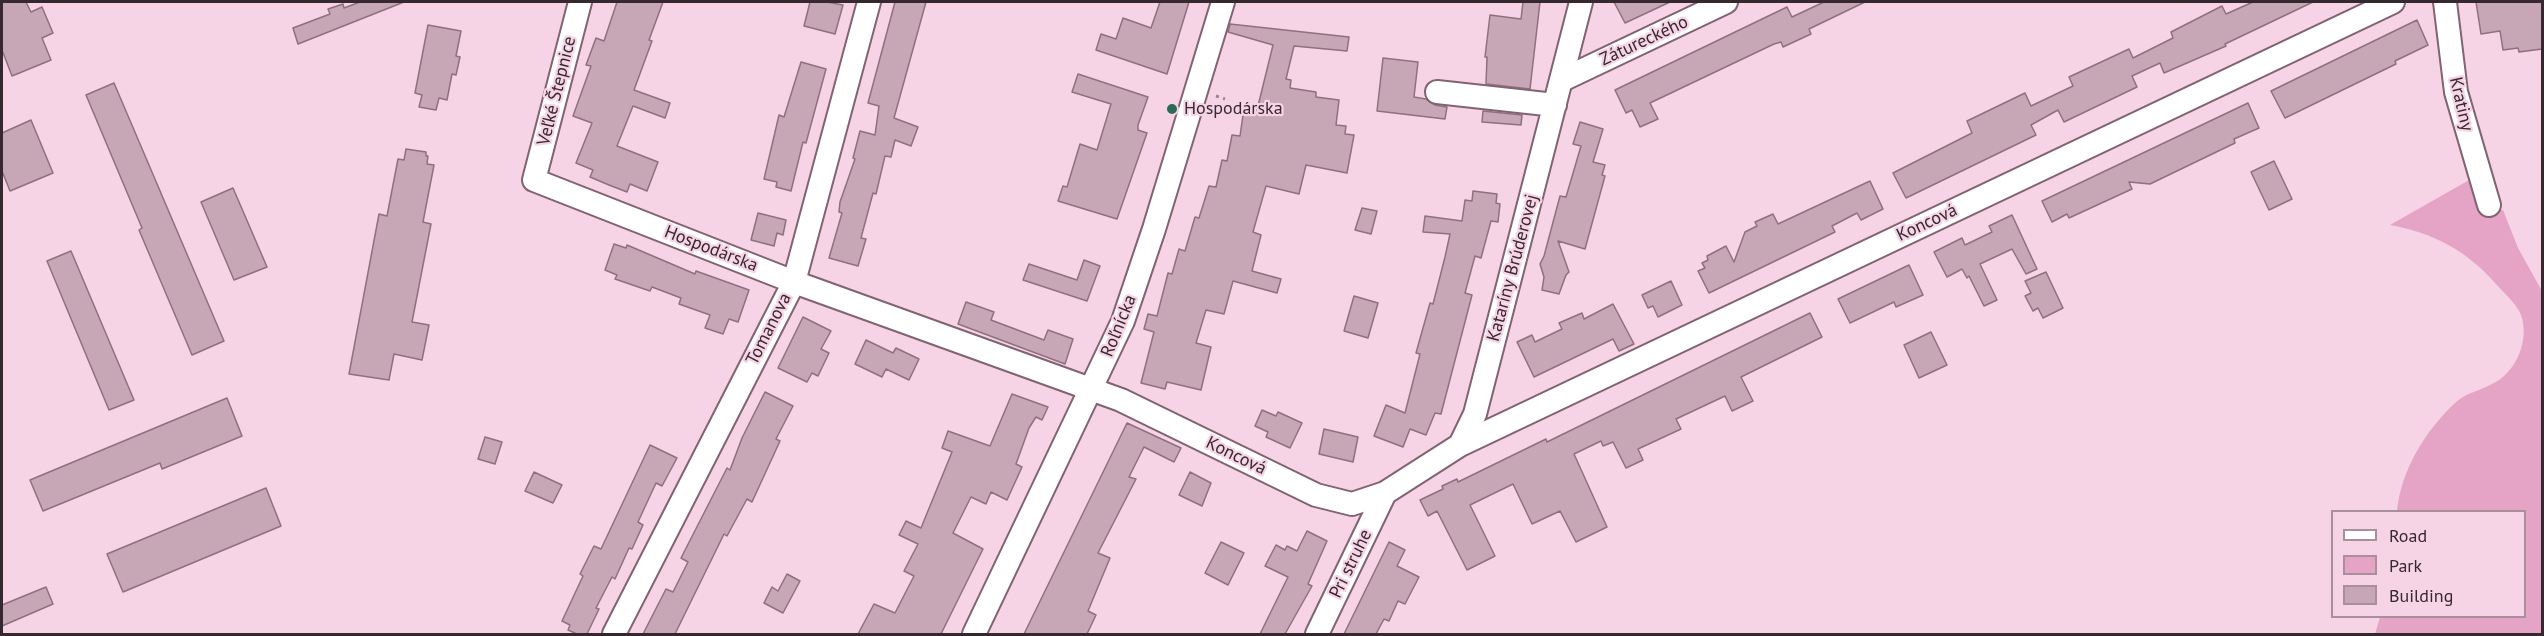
<!DOCTYPE html>
<meta charset="utf-8">
<style>
body{margin:0}
#map{position:relative;width:2544px;height:636px;overflow:hidden;background:#f6d4e5;font-family:"PT Sans",sans-serif}
canvas{display:block}
.frame{position:absolute;inset:0;border:3px solid #35282e;pointer-events:none}
.legend{position:absolute;left:2331px;top:510px;width:195px;height:108px;box-sizing:border-box;background:#f6d4e5;border:2px solid #a98f9c;margin:0;padding:8px 10px;list-style:none;font-size:18px;color:#35282e}
.legend li{display:flex;align-items:center;gap:12px;height:30px}
.legend b{width:30px;border:2px solid #a98f9c}
</style>
<div id="map">
<canvas width="2544" height="636"></canvas>
<div class="frame"></div>
<ul class="legend">
<li><b style="height:8px;background:#fff"></b>Road</li>
<li><b style="height:16px;background:#e5a4c5"></b>Park</li>
<li><b style="height:16px;background:#c7a6b6"></b>Building</li>
</ul>
</div>
<script>
const ctx = document.querySelector('canvas').getContext('2d');
ctx.lineJoin = 'round';
function fill(path, color) { ctx.fillStyle = color; ctx.fill(path, 'evenodd'); }
function strokePath(path, color, width, dash) { ctx.strokeStyle = color; ctx.lineWidth = width; ctx.lineCap = dash ? 'butt' : 'round'; ctx.setLineDash(dash || []); ctx.stroke(path); }
function write(font, color, halo, rows, align = 'center') {
  ctx.font = font + ' "PT Sans",sans-serif'; ctx.lineWidth = 4.5; ctx.setLineDash([]); ctx.textBaseline = 'middle'; ctx.strokeStyle = halo; ctx.fillStyle = color; for (const [text, x, y, turn = 0] of rows) {
    ctx.save(); ctx.translate(x, y); ctx.rotate((+turn || 0) * Math.PI / 180); ctx.textAlign = isNaN(turn) ? turn : align; if (halo) ctx.strokeText(text, 0, 0); ctx.fillText(text, 0, 0); ctx.restore();
  }
}
fill(new Path2D(`
 M2471 179 2483 211 2503 210 2518 248 2542 291V634H2375L2380 617 2524 616V512L2397 511C2401 470 2425 431 2456 402 2467 392 2480 391 2492 384 2516 373 2530 340 2521 315 2517 304 2503 292 2495 283 2466 250 2433 233 2390 225Z`), '#e5a4c5');
const building = new Path2D(`
 M2 2H26L31 12 42 7 53 33 42 38 51 60 12 76 2 50Z
 M360 2H404L298 44 293 28 330 14 328 9 343 4 344 8Z
 M617 2H663L649 40 652 41 634 90 670 103 665 118 633 106 617 146 658 162 647 191 630 184 627 192 609 185 590 177 593 170 576 163 592 123 573 116 591 66 586 65 596 38 604 41Z
 M810 2H827L843 5 835 34 804 26Z
 M895 2H926L894 118 918 127 911 146 895 140 891 157 885 156 876 194 873 193 861 238 866 239 858 266 829 258 842 213 839 212 840 202 855 159 853 158 860 131 875 135 879 106 868 103Z
 M1160 2H1189L1167 74 1096 50 1101 34 1116 39 1123 18 1151 28Z
 M1523 2H1540L1530 89 1486 84 1487 57H1485L1490 15 1521 19Z
 M1614 2H1670L1625 23Z
 M1824 2H1865L1809 29 1811 34 1783 47 1781 42 1774 44 1650 103 1658 119 1640 127 1632 110 1626 113 1615 90 1787 7 1792 17Z
 M2253 2H2313L2225 44 2226 46 2164 73 2160 63 2132 76 2137 87 2064 122 2058 110 2031 125 2036 135 1906 198 1893 173 1972 133 1967 121 2025 93 2031 106 2073 86 2069 77 2129 49 2133 58 2173 38 2171 32 2222 6 2226 14Z
 M2476 2H2542V49L2519 52 2518 48 2503 50 2500 31 2481 34Z
 M2417 20 2428 45 2395 61 2396 64 2285 118 2271 91Z
 M1230 24 1349 37 1347 51 1294 46 1286 79 1291 80 1290 88 1316 92V97L1339 100 1336 125 1346 126 1345 134 1354 135 1347 173 1306 165 1299 194 1266 186 1253 232 1261 235 1252 271 1281 279 1277 293 1233 281 1224 314 1206 310 1196 343 1211 347 1201 390 1167 382 1165 389 1141 383 1154 332 1144 329 1148 314 1157 316 1168 273 1172 274 1179 249 1185 251 1195 217 1199 218 1209 186 1216 187 1222 160 1227 161 1232 135 1240 136 1244 108 1257 110 1273 45 1228 32Z
 M428 25 461 31 456 56 460 57 456 75 452 74 447 100 439 98 436 110 419 107 422 95 415 93Z
 M1383 58 1418 62 1414 97 1426 99 1435 105 1447 107 1445 119 1377 111Z
 M801 62 826 69 806 143 803 142 791 191 776 187 777 182 764 179 779 115 784 117Z
 M1078 74 1148 97 1138 125V130L1147 133 1117 219 1058 201 1063 186 1067 187 1080 144 1097 150 1111 104 1072 92Z
 M114 83 224 341 192 355 139 230 142 228 86 95Z
 M2248 103 2259 128 2234 139 2235 143 2150 184 2129 182 2132 189 2069 218 2067 214 2052 222 2042 201Z
 M1483 111 1522 115 1521 125 1482 122Z
 M31 120 53 173 10 191 2 171V133Z
 M1580 122 1603 129 1593 162 1605 165 1602 175 1605 176 1585 249 1558 241 1569 272 1566 275 1559 294 1542 290 1544 277 1540 264 1544 256 1560 196 1566 197 1581 146 1573 144Z
 M406 149 426 152V156H428L427 164 434 165 423 222 431 224 412 322 429 325 422 360 394 354 389 380 349 374 379 214 387 216 398 159 404 160Z
 M2274 161 2292 199 2269 210 2251 172Z
 M1870 181 1883 209 1861 220 1857 213 1832 226 1835 232 1709 293 1698 271 1705 268 1702 263 1708 260 1707 256 1726 246 1734 262 1745 232 1757 226 1755 222 1773 214 1778 224Z
 M233 188 267 267 234 280 201 202Z
 M1473 191 1497 194 1496 203 1500 204 1498 222 1491 221 1481 258 1475 256 1465 293 1472 295 1441 414 1435 413 1426 435 1410 429 1403 447 1374 436 1386 405 1405 413 1420 354 1416 353 1430 303 1433 304 1445 257 1450 234 1423 232 1425 216 1462 221 1465 200 1472 201Z
 M1362 208 1377 211 1371 234 1355 230Z
 M758 213 786 220 783 235 777 233 774 246 751 240Z
 M2012 215 2037 269 2026 274 2012 249 1980 264 1997 300 1984 306 1969 276 1967 278 1962 269 1947 277 1934 252 1962 238 1965 245 1992 232 1989 226Z
 M614 244 626 248 627 245 695 274 696 271 749 290 738 322 729 319 723 334 705 328 710 315 679 304 681 298 652 287 650 291 615 279 617 275 605 270Z
 M71 251 134 400 109 410 47 261Z
 M1084 260 1100 266 1087 301 1023 280 1029 264 1077 280Z
 M1909 265 1923 295 1896 307 1894 302 1850 323 1838 299Z
 M2046 272 2063 308 2043 318 2038 308 2033 311 2025 296 2031 293 2025 281Z
 M1671 281 1682 305 1658 317 1653 306 1648 308 1642 295Z
 M1354 296 1378 303 1368 338 1344 331Z
 M966 302 994 312 991 320 1044 340 1048 330 1073 339 1065 364 958 324Z
 M1613 304 1634 344 1619 351 1613 339 1534 377 1517 342 1532 335 1535 342 1562 329 1559 323 1582 313 1584 319Z
 M1810 313 1822 337 1741 377 1753 401 1732 411 1725 396 1676 419 1681 429 1638 449 1643 460 1626 468 1613 442 1603 446 1601 441 1574 454 1607 527 1576 542 1560 511 1532 524 1513 484 1470 505 1495 556 1467 570 1437 511 1428 516 1420 500 1443 489 1442 486 1457 479 1458 482 1546 439 1547 442Z
 M803 317 831 331 821 349 829 353 818 376 812 373 807 382 778 368Z
 M1931 332 1947 365 1919 378 1904 345Z
 M866 340 893 353 896 348 919 359 909 380 886 369 882 377 855 364Z
 M765 392 793 406 776 439 780 441 752 502 747 499 727 536 724 534 675 634H643L666 589 673 592 688 562 681 558 727 468 730 470 742 438Z
 M1012 394 1048 407 1042 420 1036 417 1029 428 1016 464 1022 467 1007 500 991 492 986 504 971 497 953 533 983 549 941 634H858L874 604 895 613 914 576 904 571 918 544 899 535 906 521 921 528 952 452 942 448 948 431 990 446Z
 M227 398 242 436 162 469 160 463 43 511 30 480Z
 M1262 410 1276 416 1278 412 1302 423 1290 448 1266 437 1268 432 1255 426Z
 M1127 423 1181 448 1174 462 1144 447 1129 477 1136 479 1098 553 1110 558 1088 611 1096 615 1087 634H1024Z
 M1324 429 1358 437 1353 462 1319 454Z
 M485 437 502 442 495 464 478 459Z
 M650 445 677 458 662 486 656 483 638 522 643 525 632 549 629 548 615 579 612 577 596 608 599 609 587 634H577L568 630 570 625 562 621 583 576 580 574 594 546 601 549Z
 M534 472 562 485 553 503 525 491Z
 M1190 472 1211 483 1202 506 1179 495Z
 M266 488 281 526 123 592 107 554Z
 M1307 531 1327 541 1308 584 1312 586 1285 634H1260L1288 577 1265 566 1276 545 1285 550 1287 546 1297 551Z
 M1221 542 1244 553 1228 585 1205 573Z
 M1389 542 1405 550 1397 566 1419 577 1405 604 1398 601 1389 621 1384 619 1376 634H1344Z
 M787 574 800 581 783 613 764 603 772 587 778 591Z
 M46 587 53 604 2 626V605Z`);
fill(building, '#c7a6b6');
strokePath(building, '#8f707f', 1.5);
const minor = new Path2D(`
 M580 2 534 180 794 282 1121 400 1316 495 1352 504 1385 493 1460 445 1475 414 1581 2
 M2445 2 2456 92 2489 205
 M1562 80 1726 2
 M1437 92 1555 105
 M1460 445 2393 2
 M614 634 794 282 869 2
 M974 634 1123 321 1154 229 1223 2
 M1317 634 1385 493`);
strokePath(minor, '#816372', 26);
strokePath(new Path2D(`
 M1216 96 1225 99`), '#9a828e', 3, [3, 4.5]);
strokePath(minor, '#fff', 22);
for (const [x, y, r, color] of [
 [1172,109,6,"#2b6a56"]
]) { const dot = new Path2D(); dot.arc(x, y, r, 0, 2 * Math.PI); ctx.fillStyle = color; ctx.fill(dot); strokePath(dot, '#f6d4e5', 2); }
write('18px', '#35282e', '#f6d4e5', [
 ["Zátureckého",1644,41,-25],
 ["Veľké Štepnice",557,91,-76],
 ["Kratiny",2461,104,77],
 ["Koncová",1927,223,-25],
 ["Hospodárska",711,249,21],
 ["Kataríny Brúderovej",1513,268,-75],
 ["Roľnícka",1119,326,-68],
 ["Tomanova",769,329,-63],
 ["Koncová",1236,456,26],
 ["Pri struhe",1351,564,-64]
]);
write('18px', '#35282e', '#f6d4e5', [
 ["Hospodárska",1184,109]
], 'left');
</script>
